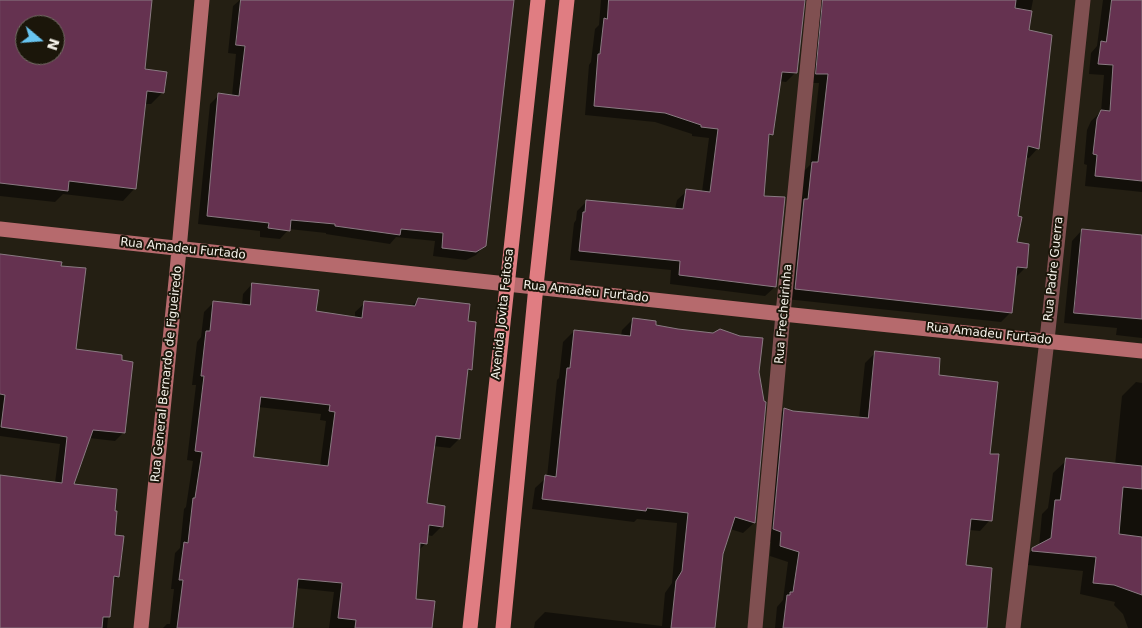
<!DOCTYPE html>
<style>
body{margin:0}
#map{position:relative;width:1142px;height:628px;overflow:hidden;background:#241f13;font-family:"DejaVu Sans",sans-serif}
canvas{display:block}
.north{position:absolute;left:15px;top:15px;width:50px;height:50px;box-sizing:border-box;background:#1b160a;border:1px solid #736e64;border-radius:50%;rotate:108deg;font-size:14px;font-weight:700;line-height:20px;text-align:center;color:#f6f3eb}
.north::after{content:'';display:block;margin:auto;width:18px;height:22px;background:#68c4f0;clip-path:polygon(50% 0,100% 100%,50% 72%,0 100%)}
</style>
<div id="map">
<canvas width="1142" height="628"></canvas>
<div class="north">N</div>
</div>
<script>
const ctx = document.querySelector('canvas').getContext('2d');
ctx.lineJoin = 'round';
function fill(path, color) { ctx.fillStyle = color; ctx.fill(path, 'evenodd'); }
function strokePath(path, color, width, dash) { ctx.strokeStyle = color; ctx.lineWidth = width; ctx.lineCap = dash ? 'butt' : 'round'; ctx.setLineDash(dash || []); ctx.stroke(path); }
function write(font, color, halo, rows, align = 'center') {
  ctx.font = font + ' "DejaVu Sans",sans-serif'; ctx.lineWidth = 4; ctx.setLineDash([]); ctx.textBaseline = 'middle'; ctx.strokeStyle = halo; ctx.fillStyle = color; for (const [text, x, y, turn = 0] of rows) {
    ctx.save(); ctx.translate(x, y); ctx.rotate((+turn || 0) * Math.PI / 180); ctx.textAlign = isNaN(turn) ? turn : align; if (halo) ctx.strokeText(text, 0, 0); ctx.fillText(text, 0, 0); ctx.restore();
  }
}
fill(new Path2D(`
 M0 0H151L144 70 163 92 151 104H144L135 188 123 201 63 194 55 202 0 196ZM25 25H55V55H25Z
 M240 0H512L485 245 476 255 466 260 433 256 435 241 396 237 390 244 326 234V233L289 229 280 239 260 237V231L198 224 210 104 219 95 232 96 236 54 228 53 233 6Z
 M601 0H805L796 72 786 82 779 81 772 134 768 138 763 197 775 287 765 296 670 284 671 270 570 260 574 223 576 220 577 211 587 201 675 209 677 200 687 191 702 192 709 138 692 136V134L655 122 585 115 589 65 591 62 595 29 599 25Z
 M805 0H1033L1027 31 1038 148 1029 158 1025 157 1016 217V243L1025 268 1016 277 1011 312 1001 322 786 299 802 173 810 165 819 83H807L813 5Z
 M1103 0H1142V192L1085 186 1087 165 1084 164 1087 130 1091 121 1101 112 1104 75 1089 74 1091 53 1097 46Z
 M1082 230 1142 237V338L1116 335 1117 328 1064 323 1072 241Z
 M0 255 60 267 75 350 131 363 123 433 115 441 89 438 73 485 113 536 118 576 112 582 107 628H0V476L55 483 60 444 0 436Z
 M252 284 315 312 355 318V312L365 303 410 307 418 300 467 322 471 369 466 374 459 439 450 448 433 446 425 504 442 526 432 536 427 535 426 543 419 550 415 600 431 628H329L334 592 296 588 292 628H163L167 624H170L174 589H171L175 553 180 548 184 509 186 507 193 461 187 460 196 385H192L197 342 201 337 204 312 214 302 242 306 243 294ZM258 407 321 414 320 420 326 421 320 466 253 458Z
 M633 319 655 326 758 372 754 523 743 533 730 529 721 554 714 628H534L535 622 545 612 662 626 665 593 672 583 677 523 637 519 634 522 532 509 535 488 547 477 557 380 559 378 563 342 574 331 621 336 622 330Z
 M876 352 937 376 989 455 990 520 980 531 969 530 964 566 985 628H775L777 607 783 600 788 562 770 556 771 542 763 540 774 420 784 409 793 412 859 419 865 363Z
 M1136 382 1142 383V628H1128L1123 614 1114 605 1115 602 1080 594 1083 571 1019 564 1033 549 1039 546 1042 514 1048 508 1053 473 1067 460 1115 465 1122 396Z`), '#0007');
const building = new Path2D(`
 M0 0H152L145 69 167 72 164 93 147 91 136 189 69 181 68 191 0 183ZM25 25H55V55H25Z
 M241 0H514L486 246 476 252 442 248 443 233 401 229 400 235 335 226V224L291 220 290 231 268 228 269 223 207 216 218 93 239 96 245 46 236 45Z
 M609 0H805L797 73 782 72 773 135 769 134 764 196 785 197 776 287 679 275 680 261 579 251 583 212H585L586 200 683 209 686 189 710 192 718 129 701 127V125L665 113 594 106 598 54H600L604 18 607 19Z
 M823 0H1016L1015 8 1032 11 1029 30 1052 35 1039 149 1028 146 1018 216 1022 217 1017 242 1029 244 1027 268 1017 267 1012 313 795 289 804 199H808L812 162H818L828 74H816Z
 M1112 0H1142V181L1095 176 1097 155 1093 154 1097 119 1101 110 1110 111 1113 65 1098 64 1101 41 1106 42Z
 M1082 229 1142 235V319L1074 313Z
 M0 254 62 262 61 266 86 268 76 349 122 355V360L133 362 125 433 93 430 74 484 117 489 115 511H117L115 535 124 536 119 577 114 576 110 617H103L102 628H0V475L62 483 67 437 1 427 5 395 0 394Z
 M252 283 319 290 316 311 362 318 364 301 415 306 418 298 470 304 468 321 476 322 472 370 468 369 460 439 436 436 427 503 445 506 443 527 429 525 427 544 420 543 416 599 435 601 432 628H355L356 620 338 618 342 583 298 579 293 628H177L183 580H179L184 542 188 543 193 498H195L202 452 195 451 204 376H201L206 331H210L213 301 250 305ZM261 397 330 405 329 411 335 412 328 466 254 457Z
 M633 318 656 321V325L678 329 713 333 720 329 740 336 763 338 759 372 764 401 766 402 755 523 735 517 723 554 715 628H671L676 581 682 571 688 513 647 508 646 511 542 499 545 475 556 477 567 368H570L574 330 630 336Z
 M875 351 940 358 939 375 998 382 990 454H999L992 521 971 519 966 565 992 568 987 628H783L787 595H790V592H793L799 552 780 546 781 532 773 529 784 408 793 411 868 418Z
 M1066 458 1142 466V489L1123 487 1119 534 1142 537V595L1114 585 1093 583 1096 557 1032 551V548L1051 538 1055 500H1060Z`);
fill(building, '#653250');
strokePath(building, '#8a7a82', 1);
strokePath(new Path2D(`
 M755 628 783 314 814 0
 M1013 628 1047 340 1083 0`), '#805051', 15);
strokePath(new Path2D(`
 M0 229 783 314 1142 351
 M141 628 177 271 202 0`), '#b66a6d', 15);
strokePath(new Path2D(`
 M470 628 538 0
 M503 628 536 286 567 0`), '#e07d82', 15);
write('12px', '#f6f3eb', '#1b160a', [
 ["Rua Amadeu Furtado",183,249,6],
 ["Rua Padre Guerra",1054,269,-84],
 ["Rua Amadeu Furtado",586,292,6],
 ["Avenida Jovita Feitosa",503,314,-84],
 ["Rua Frecheirinha",784,314,-85],
 ["Rua Amadeu Furtado",989,334,6],
 ["Rua General Bernardo de Figueiredo",167,374,-84]
]);
</script>
